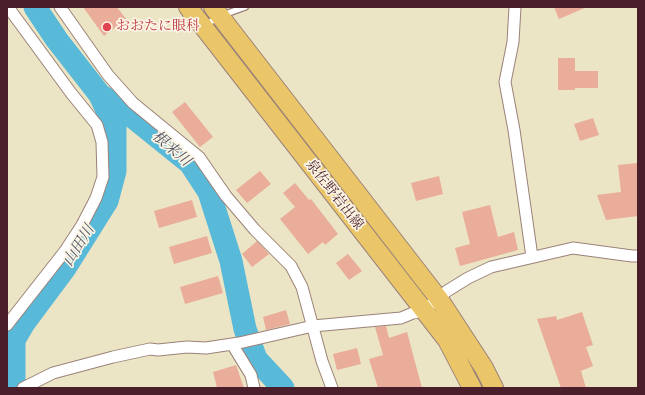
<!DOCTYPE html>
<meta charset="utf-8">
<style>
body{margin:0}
#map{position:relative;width:645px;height:395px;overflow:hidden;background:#ece5c5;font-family:"IM FELL Great Primer",serif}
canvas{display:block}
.frame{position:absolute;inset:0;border:8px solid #4a1f2b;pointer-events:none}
</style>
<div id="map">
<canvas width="645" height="395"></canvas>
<div class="frame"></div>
</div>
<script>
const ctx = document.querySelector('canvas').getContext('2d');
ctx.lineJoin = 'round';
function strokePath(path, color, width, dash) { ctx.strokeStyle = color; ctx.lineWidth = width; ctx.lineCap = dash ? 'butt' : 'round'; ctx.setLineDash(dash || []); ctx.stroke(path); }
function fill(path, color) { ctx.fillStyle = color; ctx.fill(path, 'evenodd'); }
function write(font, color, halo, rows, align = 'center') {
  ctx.font = font + ' "IM FELL Great Primer","Noto Serif JP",serif'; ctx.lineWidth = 3.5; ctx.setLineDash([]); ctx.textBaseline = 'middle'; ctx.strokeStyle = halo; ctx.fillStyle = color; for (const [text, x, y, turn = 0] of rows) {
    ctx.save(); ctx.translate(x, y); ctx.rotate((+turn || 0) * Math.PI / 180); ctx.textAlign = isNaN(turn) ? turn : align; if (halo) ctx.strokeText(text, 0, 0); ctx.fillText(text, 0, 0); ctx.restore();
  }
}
strokePath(new Path2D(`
 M7 346 14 340`), '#59b9d8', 4);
strokePath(new Path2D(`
 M35 7 57 40 100 95 128 113 190 163 209 192 231 261 245 329 256 359 283 388
 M16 388 14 381V340L24 323 65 268 107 201 115 171V127L100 95`), '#59b9d8', 23);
fill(new Path2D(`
 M83 7H117L126 19 104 36Z
 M554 7H587L559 19Z
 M558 58H575V71H598V88H575V90H558Z
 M185 102 213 137 200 147 172 112Z
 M593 118 599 135 580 141 574 124Z
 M638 163V216L606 220 597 195 621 192 618 165Z
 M260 171 271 184 247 203 236 190Z
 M439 176 443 194 416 201 411 183Z
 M295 183 309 200 311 199 338 234 325 245 323 242 308 254 280 219 295 207 283 193Z
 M192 200 197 217 159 228 154 211Z
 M490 205 498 237 514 232 518 250 460 266 455 248 470 244 462 212Z
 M207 236 212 253 174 264 169 247Z
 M257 241 269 254 252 267 242 254Z
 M348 254 362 271 349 280 336 263Z
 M218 276 223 293 185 304 180 287Z
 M286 310 290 324 266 330 263 317Z
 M582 312 593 345 586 347 593 366 581 371 586 388H561L537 319 556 316 557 320Z
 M386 326 389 338 407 332 422 388H378L369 359 383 355 375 327Z
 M357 348 361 364 337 370 333 354Z
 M236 365 244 388H217L213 372Z`), '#e9ad9a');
const service = new Path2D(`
 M204 26 220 16 245 7`);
const minor = new Path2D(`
 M60 7 108 75 133 103 199 157 226 196 255 230 291 266 302 287 322 361 332 388
 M515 7 513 42 505 82 514 130 532 257
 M7 325 65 251 82 225 96 198 103 177 102 142 97 125 71 93 8 7
 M232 344 251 375 254 388
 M23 388 53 373 113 357 150 349 158 350 187 347 206 348 239 343 313 326 401 318 413 313 423 311 447 291 468 278 491 267 573 248 632 256H638`);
const primary = new Path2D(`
 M188 7 447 340 472 388
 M213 7 439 299 484 368 494 388`);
strokePath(service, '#9b8278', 8);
strokePath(minor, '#9b8278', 13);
strokePath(primary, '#9b8278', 20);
strokePath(service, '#fff', 5.5);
strokePath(minor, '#fff', 11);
strokePath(primary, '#eac669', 18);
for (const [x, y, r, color] of [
 [107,27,5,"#e0444e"]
]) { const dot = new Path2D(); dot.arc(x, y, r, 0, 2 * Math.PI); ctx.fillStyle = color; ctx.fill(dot); strokePath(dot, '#fcf5e5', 1.5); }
write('14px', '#be3a42', '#fcf5e5', [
 ["おおたに眼科",116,27]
], 'left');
write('14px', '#4a1f2b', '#fcf5e5', [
 ["泉佐野岩出線",334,195,52]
]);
write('italic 15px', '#4f5568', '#fcf5e5', [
 ["根来川",171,149,41],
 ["山田川",79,246,-58]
]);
</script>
